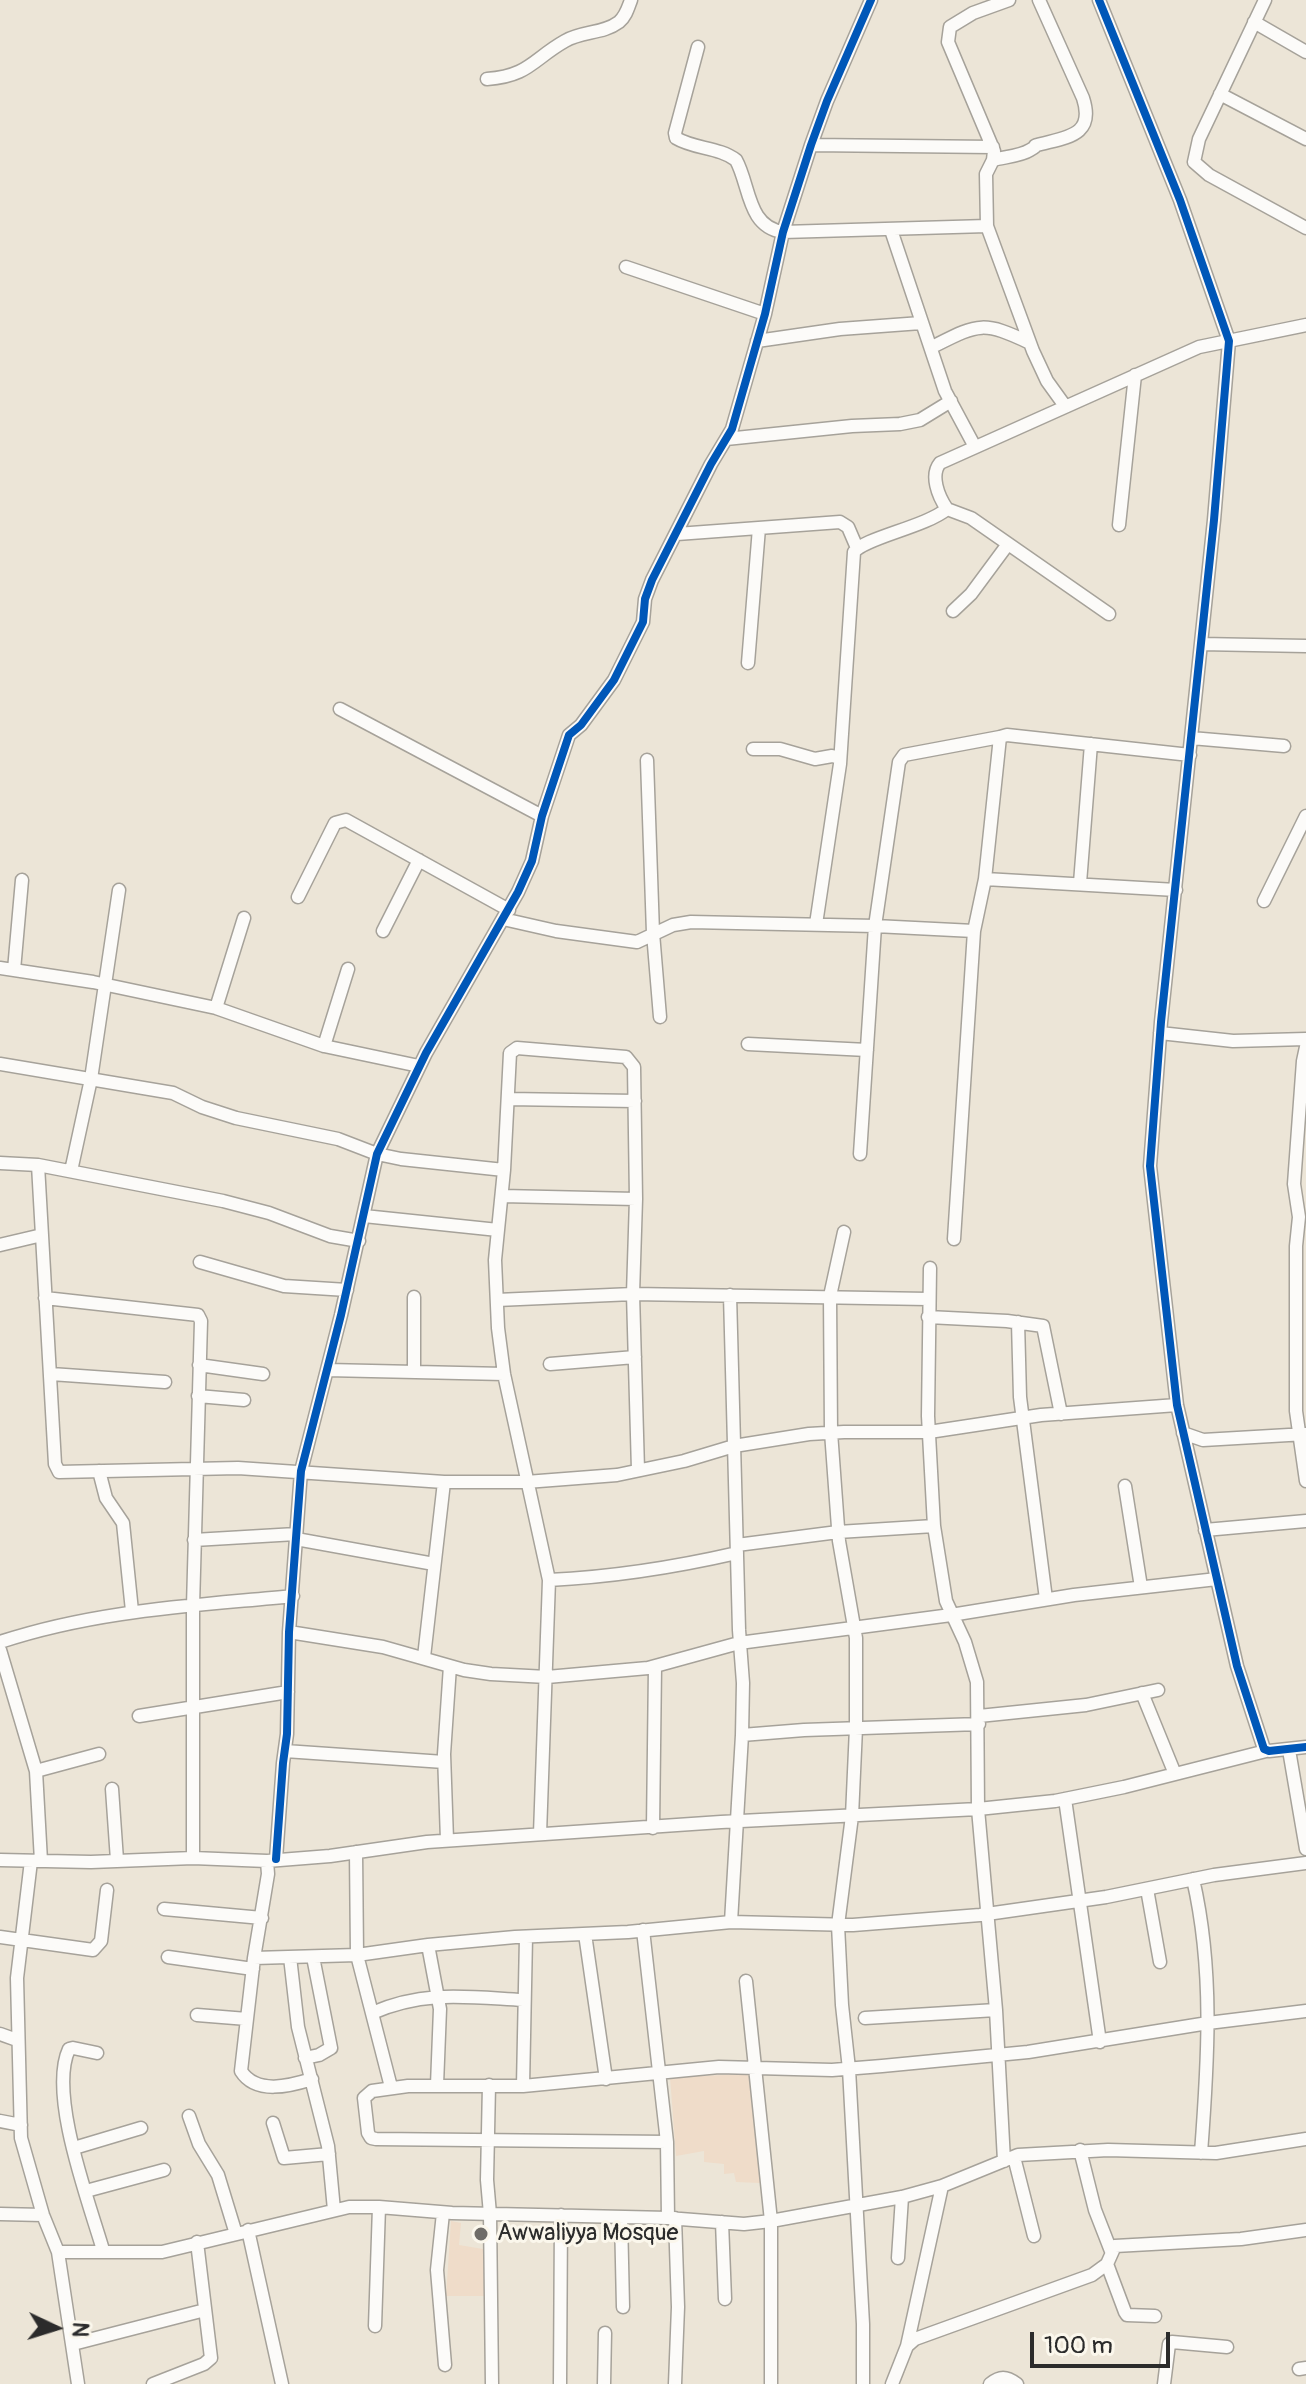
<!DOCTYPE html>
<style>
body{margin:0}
#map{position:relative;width:1306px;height:2384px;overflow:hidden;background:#ece5d7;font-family:Pangolin,sans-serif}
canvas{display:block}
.north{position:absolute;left:16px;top:2288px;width:80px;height:80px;-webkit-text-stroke:6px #fbf7ec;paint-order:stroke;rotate:94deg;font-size:22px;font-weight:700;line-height:32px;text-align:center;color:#2b2b2b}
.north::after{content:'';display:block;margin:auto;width:28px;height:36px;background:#2b2b2b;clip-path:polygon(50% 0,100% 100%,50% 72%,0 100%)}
.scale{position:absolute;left:1030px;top:2332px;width:140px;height:36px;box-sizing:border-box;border:4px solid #2b2b2b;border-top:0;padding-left:10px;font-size:24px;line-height:28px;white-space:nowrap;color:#2b2b2b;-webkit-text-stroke:6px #fbf7ec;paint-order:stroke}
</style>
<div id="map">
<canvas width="1306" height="2384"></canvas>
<div class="north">N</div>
<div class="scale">100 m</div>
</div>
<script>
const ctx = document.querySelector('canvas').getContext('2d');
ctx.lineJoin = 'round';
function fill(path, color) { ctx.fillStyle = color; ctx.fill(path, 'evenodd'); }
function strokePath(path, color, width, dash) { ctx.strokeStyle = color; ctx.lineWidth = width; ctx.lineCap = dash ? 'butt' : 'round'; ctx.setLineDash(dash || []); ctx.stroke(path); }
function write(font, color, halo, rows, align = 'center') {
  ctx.font = font + ' Pangolin,sans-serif'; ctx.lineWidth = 6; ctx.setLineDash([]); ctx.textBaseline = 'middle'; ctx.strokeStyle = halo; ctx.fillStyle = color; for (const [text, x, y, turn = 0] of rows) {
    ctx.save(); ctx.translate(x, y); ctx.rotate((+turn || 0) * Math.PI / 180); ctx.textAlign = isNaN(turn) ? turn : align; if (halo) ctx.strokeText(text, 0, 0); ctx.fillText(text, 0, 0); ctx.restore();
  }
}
fill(new Path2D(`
 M752 2074 760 2183 736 2182 734 2173 724 2174V2164L704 2162V2151L676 2156 670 2077Z
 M451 2221 461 2223 459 2245 489 2250V2296H446Z`), '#efdcc9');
const minor = new Path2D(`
 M1009 0 973 13 950 27 948 42 994 151 993 160 986 174 987 226 1033 351 1047 381 1065 406
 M1099 0 1180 200 1229 341 1214 520 1161 1022 1150 1166 1177 1405 1237 1666 1264 1749 1269 1751 1306 1747
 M1265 0 1199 139 1194 162 1209 175 1306 228
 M1254 22 1306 52
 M698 47 675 133 676 138C694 149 719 147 736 160 750 185 747 227 783 232L987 226
 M487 79C529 76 533 59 565 41 582 31 603 34 619 22 626 16 628 8 631 0
 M1220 94 1306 139
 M811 145 993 147
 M993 160C1004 157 1021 156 1030 150 1041 144 1029 147 1041 144 1068 137 1095 135 1083 98L1039 0
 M891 230 945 391 975 447
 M626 267 765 314
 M757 341 840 329 921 323
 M932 347C978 324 982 320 1030 343
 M726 439 852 426 900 424 920 420 951 401
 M1119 525 1135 375
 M677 534 840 522 848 527 857 548
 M953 611 971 594 1008 544
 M1109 614 971 518 947 509C938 496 930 475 940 463L1199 347 1306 325
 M1201 644 1306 646
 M748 663 759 528
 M340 709 542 816
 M1191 738 1284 746
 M753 749H780L815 759 832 756 840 758
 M647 760 653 933 660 1017
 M985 879 1000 737 1007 735 1190 755
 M1080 883 1091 744
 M298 897 335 823 346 820 509 910
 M1264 901 1306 816
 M503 919 556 931 637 942 673 925 691 922 875 926 974 931
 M816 924 840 764 854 552C864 538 925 527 947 509
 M383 931 419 860
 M0 968 93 982 216 1008 324 1046 419 1066
 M14 970 22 880
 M216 1008 244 918
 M1160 1033 1233 1041 1306 1039
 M748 1044 867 1050
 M324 1046 348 969
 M1306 1047 1303 1061 1294 1184 1299 1217 1296 1246V1411L1306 1481
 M0 1064 173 1093 202 1107 236 1118 338 1139 377 1154 401 1159 504 1170
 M508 1099 635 1101
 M860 1154 875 926 899 762 904 755 1000 737
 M0 1163 38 1165 223 1201 269 1213 330 1236 359 1241
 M38 1165 55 1464 59 1472 238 1468 444 1482H526L617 1475 684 1461 734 1446 809 1434 844 1432H929L1041 1415 1177 1405
 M71 1171 91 1079 119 890
 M502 1196 636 1199
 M364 1216 498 1230
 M844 1232 830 1296 831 1432 839 1541 856 1638V1728L852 1816 838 1925 842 2005 849 2069 863 2324V2384
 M954 1239 974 931 985 879 1176 890
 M0 1245 42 1235
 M200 1262 284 1286 347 1290
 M930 1268 928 1416 934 1526 946 1601 965 1642 977 1682 978 1809 996 2010 1004 2161
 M730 1295 739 1630 743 1683 742 1735 731 1922
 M414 1297V1371
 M45 1298 198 1315 201 1321 193 1606V1858
 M497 1300 633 1294 928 1299
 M928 1317 1007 1321 1043 1326 1061 1414
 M1018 1322 1020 1397 1046 1599
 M550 1364 635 1357
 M199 1365 263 1374
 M327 1370 504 1374
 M51 1374 165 1382
 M198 1396 244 1400
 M1183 1433 1203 1440 1306 1434
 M99 1471 106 1498 123 1523 132 1611
 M1125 1486 1141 1587
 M1205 1530 1306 1521
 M296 1539 434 1564
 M194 1540 296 1534
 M737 1545 838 1532 934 1526
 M549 1580C612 1577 676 1567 737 1553
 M289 1632 383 1647 464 1670 491 1674 547 1677 648 1668 739 1643 951 1615 1074 1595 1217 1579
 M0 1642C97 1610 192 1606 293 1596
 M0 1650 36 1771 41 1861
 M424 1657 444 1482
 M1142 1693 1175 1774
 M139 1716 288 1692
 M979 1716 1086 1705 1158 1690
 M742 1735 804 1730 979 1724
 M1289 1750 1306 1849
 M285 1751 444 1762
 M36 1771 99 1754
 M112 1789 117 1860
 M1065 1799 1100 2042
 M653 1828 655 1667
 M540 1834 549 1580 504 1374 498 1328 495 1260 504 1170 510 1053 517 1048 626 1057 634 1067 636 1199 633 1294 638 1470
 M447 1840 444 1754 450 1666
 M276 1859 283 1763 287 1734 289 1632 301 1471 341 1315 377 1154 426 1053 518 892 532 861 542 816 569 735 581 725 614 680 643 622 645 599 652 580 711 464 732 429 765 314 783 232 811 145 827 101 871 0
 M0 1860 91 1862 193 1858 267 1861 268 1874 254 1958 241 2071C256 2095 290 2086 312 2079
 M31 1861 17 1978 21 2138 43 2215 58 2252 78 2384
 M267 1861 330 1856 427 1842 721 1822 978 1809 1055 1801 1124 1787 1266 1751
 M1193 1879C1214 1970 1208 2061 1201 2153
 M1147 1889 1160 1962
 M164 1909 262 1918
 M643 1930 667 2142 668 2218
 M585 1934 606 2079
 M0 1937 93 1950 101 1941 107 1890
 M428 1945 440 2009 437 2085
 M168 1957 253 1969
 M290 1957 298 2027 328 2146 334 2210
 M254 1958 357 1955 356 1852
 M746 1981 771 2221V2384
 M372 2013C425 1990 467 1997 523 2000
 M197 2015 247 2019
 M865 2018 996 2010
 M0 2034 17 2040
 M97 2053 73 2048 69 2049C48 2094 89 2202 103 2250
 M305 2058 319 2055 331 2048 313 1957
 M489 2085 487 2180 490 2214 492 2384
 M523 2086 526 1937
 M391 2087 357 1955 428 1945 515 1937 628 1932 731 1922 853 1925 980 1915 1106 1897 1214 1875 1306 1863
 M189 2116 199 2144 218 2175 236 2234
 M0 2121 21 2125
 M273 2123 284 2158 329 2154
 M667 2142 376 2139 371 2138 368 2133 364 2098 372 2091 408 2086H523L719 2067 832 2070 882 2066 1028 2052 1208 2023 1306 2011
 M74 2148 141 2128
 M1080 2150 1095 2210 1111 2251
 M1014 2157 1034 2236
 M86 2191 164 2170
 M443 2213 437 2270 445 2365
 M0 2214 43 2215
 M621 2217 623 2307
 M675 2218 678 2307 675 2384
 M722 2222 725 2299
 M248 2230 282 2384
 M58 2252H162L349 2207H379L452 2213 668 2218 744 2224 771 2221 902 2197 942 2186 1018 2155 1108 2150 1216 2153 1306 2139
 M898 2258 902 2197
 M1107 2264 1125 2312 1127 2315 1155 2316
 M375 2326 379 2207
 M73 2344 205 2310
 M907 2346 942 2186
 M1299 2369 1306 2368
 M153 2384 204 2364 211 2358 197 2242
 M560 2384 561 2215
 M604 2384 605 2333
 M892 2384 907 2346 915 2339 1092 2275 1107 2264 1115 2246 1241 2239 1306 2230
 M990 2384C1000 2376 1006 2376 1017 2384
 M1164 2384 1169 2344 1172 2342 1227 2347`);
strokePath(minor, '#a6a29a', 15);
strokePath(minor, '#fcfbf9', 12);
strokePath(new Path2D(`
 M1099 0 1180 200 1229 341 1214 520 1161 1022 1150 1166 1177 1405 1237 1666 1264 1749 1269 1751 1306 1747
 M276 1859 283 1763 287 1734 289 1632 301 1471 341 1315 377 1154 426 1053 518 892 532 861 542 816 569 735 581 725 614 680 643 622 645 599 652 580 711 464 732 429 765 314 783 232 811 145 827 101 871 0`), '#0057b8', 8);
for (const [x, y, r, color] of [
 [481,2234,8,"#6f6c67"]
]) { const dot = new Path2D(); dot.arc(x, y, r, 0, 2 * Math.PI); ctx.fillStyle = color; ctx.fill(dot); strokePath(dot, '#fbf7ec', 3); }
write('24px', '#2b2b2b', '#fbf7ec', [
 ["Awwaliyya Mosque",497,2234]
], 'left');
</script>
